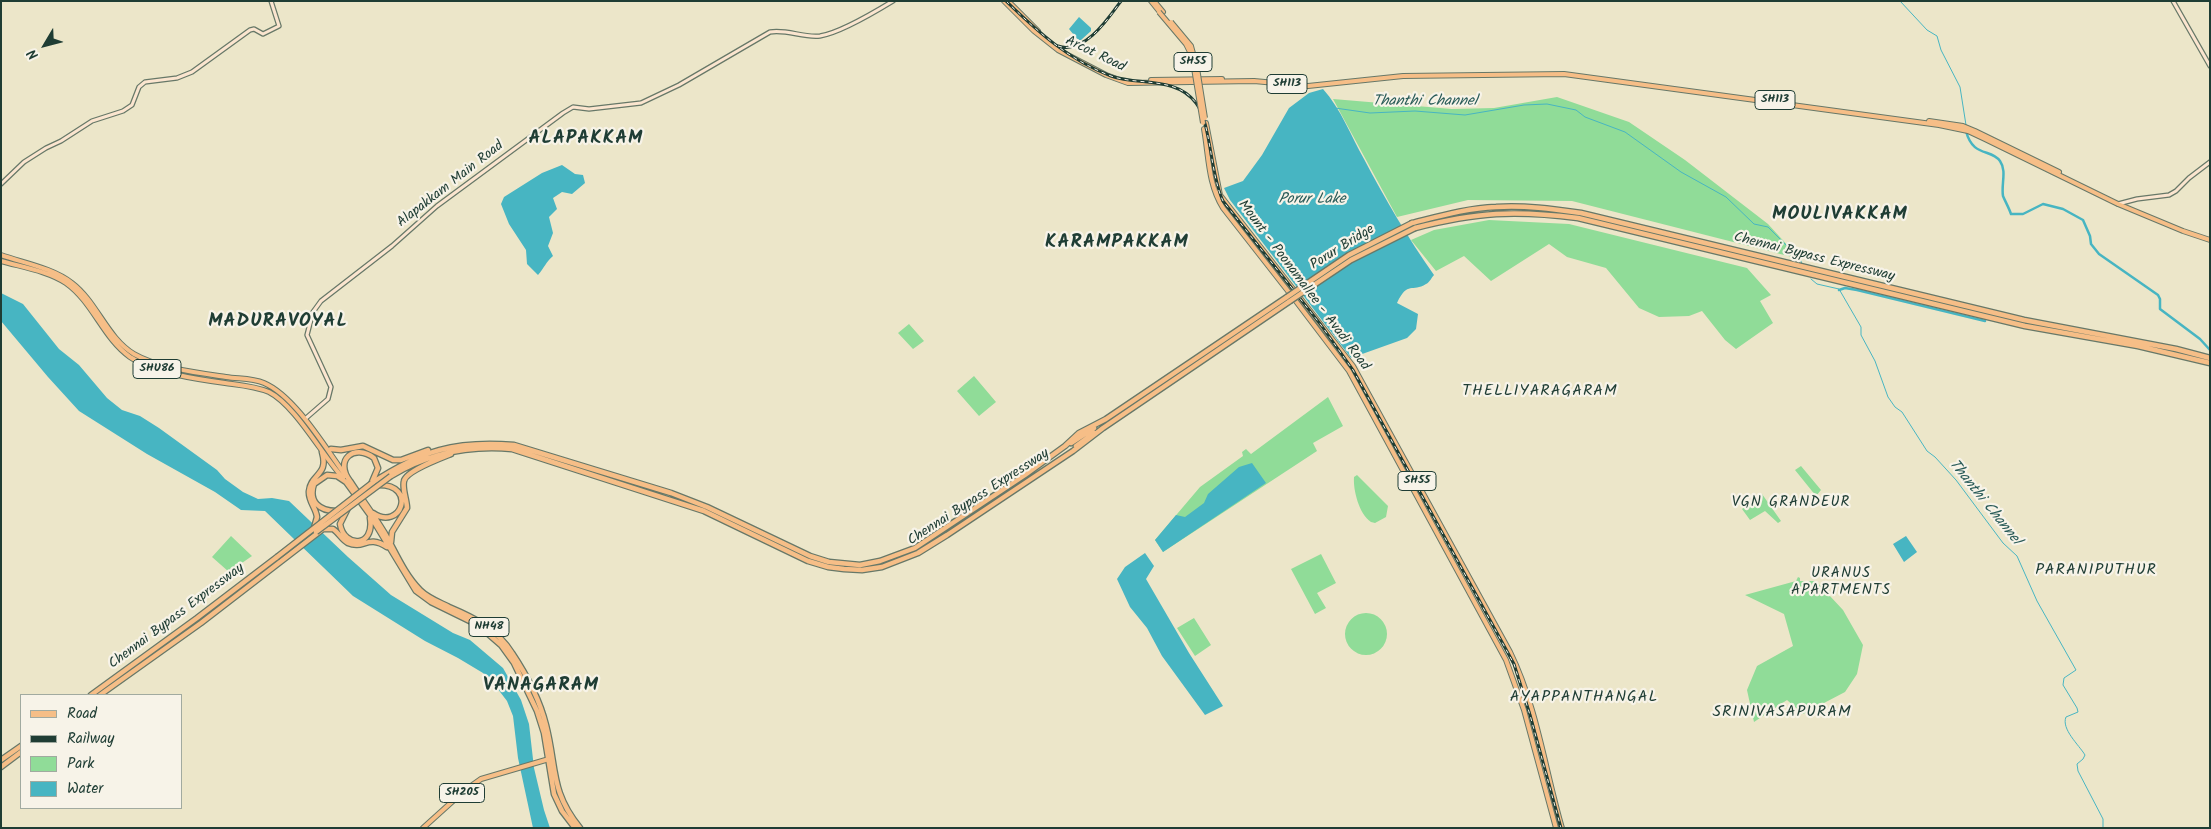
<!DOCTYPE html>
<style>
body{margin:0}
#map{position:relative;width:2211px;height:829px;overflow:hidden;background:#ece6c9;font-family:Kalam,sans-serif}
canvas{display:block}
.frame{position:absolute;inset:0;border:2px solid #1f3d34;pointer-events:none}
.legend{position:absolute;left:20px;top:694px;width:162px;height:115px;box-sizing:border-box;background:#f7f3e8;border:1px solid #a1aaa0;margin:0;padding:6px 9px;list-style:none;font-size:15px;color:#1f3d34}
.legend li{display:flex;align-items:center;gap:10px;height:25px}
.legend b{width:25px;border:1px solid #a1aaa0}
.north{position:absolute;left:20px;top:20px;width:50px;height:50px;-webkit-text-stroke:4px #f7f3e8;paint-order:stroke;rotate:233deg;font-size:14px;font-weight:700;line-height:20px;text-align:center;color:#1f3d34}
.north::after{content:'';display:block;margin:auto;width:18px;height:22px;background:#1f3d34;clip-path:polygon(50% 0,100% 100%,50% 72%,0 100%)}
</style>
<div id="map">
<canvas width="2211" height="829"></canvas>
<div class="frame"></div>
<ul class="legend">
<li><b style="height:6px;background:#f6be87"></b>Road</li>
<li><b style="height:6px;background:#1f3d34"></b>Railway</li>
<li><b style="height:14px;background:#90dc98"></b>Park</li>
<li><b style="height:14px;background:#47b5c2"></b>Water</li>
</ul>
<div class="north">N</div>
</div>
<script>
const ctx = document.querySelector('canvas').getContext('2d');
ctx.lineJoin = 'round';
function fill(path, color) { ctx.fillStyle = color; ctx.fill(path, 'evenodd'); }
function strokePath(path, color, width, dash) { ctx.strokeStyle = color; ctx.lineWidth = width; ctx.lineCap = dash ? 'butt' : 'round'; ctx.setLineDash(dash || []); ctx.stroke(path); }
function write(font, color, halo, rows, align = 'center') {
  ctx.font = font + ' Kalam,sans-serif'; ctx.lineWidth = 4.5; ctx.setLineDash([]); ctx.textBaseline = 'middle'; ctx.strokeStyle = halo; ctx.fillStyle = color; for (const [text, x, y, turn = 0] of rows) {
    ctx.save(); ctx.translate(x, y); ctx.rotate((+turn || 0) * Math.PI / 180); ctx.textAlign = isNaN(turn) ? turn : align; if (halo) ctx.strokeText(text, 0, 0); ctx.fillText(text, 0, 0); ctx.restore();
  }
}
fill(new Path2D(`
 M1557 97 1629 122 1685 160 1768 224 1790 248 1796 258 1572 201 1468 200 1397 217 1333 99 1452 109 1494 108Z
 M1489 220 1569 224 1747 268 1771 295 1760 301 1773 323 1736 349 1725 340 1702 311 1689 316 1659 317 1639 308 1606 268 1567 257 1549 244 1491 281 1464 256 1436 271 1411 240 1434 230Z
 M909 324 924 341 913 349 898 333Z
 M974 376 996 402 979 416 957 391Z
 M1328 397 1343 426 1313 443 1317 451 1163 552 1155 540 1200 487 1243 456 1242 452 1246 449 1251 454Z
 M1801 466 1821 490 1816 496 1795 470Z
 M1357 475 1388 506 1386 517 1375 523 1371 522C1359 514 1353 490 1354 477Z
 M1762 494 1781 521 1778 523 1765 511 1750 520 1742 509Z
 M231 536 252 556 229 572 212 557Z
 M1321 554 1336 583 1317 593 1326 608 1315 614 1291 569Z
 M1798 577 1800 578V581H1816L1843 610 1863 645 1857 674 1845 692 1803 714 1787 700 1754 722 1747 690 1757 666 1793 646 1784 614 1745 595 1796 581Z
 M1345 634a21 21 0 1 1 42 0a21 21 0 1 1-42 0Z
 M1194 618 1211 645 1195 656 1177 628Z`), '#90dc98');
fill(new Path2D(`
 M1079 17 1091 28V31L1081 40H1078L1069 29Z
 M1323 89C1341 109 1351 136 1364 159 1385 199 1408 238 1434 275 1432 277 1429 283 1426 284 1412 293 1408 280 1397 303L1418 314 1416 329 1407 338 1351 358 1230 200 1224 188 1243 181 1262 155 1289 108 1309 93Z
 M562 165 575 174 583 175 585 183 572 194 562 192 553 198 557 209 549 217 553 233 548 246 553 256C546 262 544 268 538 275L527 264 526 250 509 224 501 204 504 197 542 173Z
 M1 293 23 304 59 349 79 365 107 398 122 410 140 416 159 428 217 470 225 479 243 492 258 499 272 498 289 501 348 557 391 595 453 633 470 640 503 668 521 700 529 724 534 768 544 810 550 828H533L518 758 513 716 507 701 494 684 483 673 458 658 425 641 353 596 265 511 241 510 215 492 147 454 79 411 48 377 1 321Z
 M1252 463 1266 483 1163 552 1155 540 1176 515 1185 517 1204 503 1208 494 1239 467Z
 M1906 536 1917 552 1904 562 1893 544Z
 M1145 553 1154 566 1146 579 1189 653 1223 706 1205 715 1162 656 1147 628 1130 607 1117 579 1125 567Z`), '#47b5c2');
strokePath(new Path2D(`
 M1900 1 1927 30 1937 36 1941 50 1960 87 1966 125
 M1335 108 1370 113 1415 111 1465 115 1524 105 1547 104 1576 110 1585 117 1625 132 1681 172 1726 197 1754 224 1768 227 1800 259 1802 264
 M1811 279 1817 284 1839 289 1861 327V335L1875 361 1888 397 1895 407 1902 412 1927 451 1935 457 1956 480 2003 543 2017 556 2037 601 2076 670 2064 678 2063 685 2077 708 2078 712 2066 717C2061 729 2079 745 2085 755L2083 759 2077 764 2078 771 2103 819V828`), '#47b5c2', 1);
strokePath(new Path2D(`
 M1966 131C1973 158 1991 148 2000 161 2007 171 2001 184 2003 196 2005 201 2009 208 2011 214H2023L2043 204 2063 209 2083 220 2090 236 2091 244 2099 254 2158 295 2160 299V309L2200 339 2210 350
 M1839 290 1845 288 1857 290 1985 321`), '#47b5c2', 2.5);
const secondary = new Path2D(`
 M2173 1 2210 66
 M1 184 24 162 46 148 61 141 92 121 123 111 132 105 139 87 145 82 177 78 192 72 250 30 254 29 263 34 279 26 271 1
 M2118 204 2137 199 2169 195 2176 191 2189 178 2210 162
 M305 419 328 399 331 387 307 335 313 312 321 301 392 246 437 206 563 113 573 107 589 109 641 103 679 85 770 32C787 29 803 38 820 36 840 33 875 12 893 1`);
const primary = new Path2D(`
 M1004 1 1034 31 1058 50 1106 75 1128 83 1254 81 1308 86 1403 76 1564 74 1939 125 1968 131 1985 139 2118 204 2183 231 2210 240
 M1008 1 1038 31
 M1151 1 1159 11
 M1154 1 1163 12
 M1151 80 1222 79
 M1929 121 1963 126 1975 131 2059 172
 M1206 123 1220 195 1353 366 1510 652C1537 707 1545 770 1562 828
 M1204 129C1209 157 1208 184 1223 208L1295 300 1349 371 1506 660 1524 710 1556 828
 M1 255C24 263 53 268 72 283 97 302 107 338 134 354 158 368 199 373 226 377 239 379 252 378 264 383 295 396 326 449 346 476
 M1 261C22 267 48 271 66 283 93 302 103 338 130 357 154 373 196 379 225 383 240 385 255 386 269 392 295 405 322 455 343 478
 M423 828 464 791 481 779 549 759`);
const trunk = new Path2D(`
 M1412 223C1440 216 1468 208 1496 207 1524 205 1553 209 1581 213L2024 320 2176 349 2210 358
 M1415 228C1477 212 1515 210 1578 218L2025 326 2138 346 2210 363
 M1071 443 1094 428
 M1076 446 1094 433
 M331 449 341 450 363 446 393 460H401L428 450
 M391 476C429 453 468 445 512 449L704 511 808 561 828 567 844 569 862 570 882 567 918 553 947 535 1073 451 1103 428 1290 301
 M372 482 378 468 374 458C354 443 334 460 350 481 361 498 373 514 384 532 395 551 404 574 420 590 428 598 439 602 449 607 475 618 497 629 512 653 526 674 540 701 546 725 557 768 550 791 580 828
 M372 483C421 451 455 440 514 445L671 493 707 507 810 556 829 562 860 565 880 561 915 548 1025 475 1065 446 1079 433 1106 419 1287 297
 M347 510 340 524C344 548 375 548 370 518
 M336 511C320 511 308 502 314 484L327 475 337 476 346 482 370 515 416 591 431 602 478 625 501 645 514 663 537 711 544 733 554 794 562 811 575 828
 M373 513C401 532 418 484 378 485
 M314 528 317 517C316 508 308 501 309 491 311 473 329 476 322 452
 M391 542 392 532 407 508C407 500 402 489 404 481 406 471 441 458 451 454
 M91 695 197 618 277 557
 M100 695 201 623 323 529H333C339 533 342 540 348 543 364 550 367 534 387 547
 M1 760 21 746
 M1 767 21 752`);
strokePath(secondary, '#677868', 5.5);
strokePath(primary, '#677868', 6);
strokePath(trunk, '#677868', 7);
strokePath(secondary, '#fbe5cf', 3);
strokePath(primary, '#f6be87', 4);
strokePath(trunk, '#f6be87', 4.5);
const rail = new Path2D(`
 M1006 1C1038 32 1069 60 1111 76 1139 86 1176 76 1196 103 1211 122 1210 174 1223 201L1321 325 1353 370 1514 664 1530 715 1561 828
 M1058 46C1084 55 1108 19 1121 1`);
strokePath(rail, '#1f3d34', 3);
strokePath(rail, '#f7f3e8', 1, [4]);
const primaryBridge = new Path2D(`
 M1159 12 1186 44 1192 56 1203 123
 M1171 22 1191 46 1197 68 1205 118`);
const trunkBridge = new Path2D(`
 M1287 297 1349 255 1412 223
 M1290 301 1351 260 1415 228
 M316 532 391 476
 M277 557 372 483`);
strokePath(primaryBridge, '#677868', 6, []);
strokePath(trunkBridge, '#677868', 7, []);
strokePath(primaryBridge, '#f6be87', 4);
strokePath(trunkBridge, '#f6be87', 4.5);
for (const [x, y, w] of [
 [1193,62,38],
 [1287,84,40],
 [1775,100,40],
 [157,369,48],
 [1417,481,38],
 [489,627,40],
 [462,793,45]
]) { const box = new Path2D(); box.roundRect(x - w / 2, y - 9.5, w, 19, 4); ctx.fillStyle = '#f7f3e8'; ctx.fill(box); strokePath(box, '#1f3d34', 1); }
write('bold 12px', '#1f3d34', null, [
 ["SH55",1193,62],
 ["SH113",1287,84],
 ["SH113",1775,100],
 ["SHU86",157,369],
 ["SH55",1417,481],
 ["NH48",489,627],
 ["SH205",462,793]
]);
write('14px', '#1f3d34', '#f7f3e8', [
 ["Arcot Road",1095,55,26],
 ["Alapakkam Main Road",451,185,-38],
 ["Porur Bridge",1343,248,-32],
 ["Chennai Bypass Expressway",1814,258,14],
 ["Mount - Poonamallee - Avadi Road",1303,286,53],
 ["Chennai Bypass Expressway",979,498,-33],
 ["Chennai Bypass Expressway",177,617,-37]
]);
write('italic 15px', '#295b58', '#f7f3e8', [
 ["Thanthi Channel",1425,102],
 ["Porur Lake",1312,200],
 ["Thanthi Channel",1984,503,51]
]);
ctx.letterSpacing = '1px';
write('15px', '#1f3d34', '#f7f3e8', [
 ["VGN GRANDEUR",1791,503],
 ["URANUS",1841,574],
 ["APARTMENTS",1841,591]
]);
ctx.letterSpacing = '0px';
ctx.letterSpacing = '1px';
write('16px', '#1f3d34', '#f7f3e8', [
 ["THELLIYARAGARAM",1540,392],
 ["PARANIPUTHUR",2096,571],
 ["AYAPPANTHANGAL",1584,698],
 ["SRINIVASAPURAM",1782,713]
]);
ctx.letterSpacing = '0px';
ctx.letterSpacing = '1px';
write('bold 19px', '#1f3d34', '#f7f3e8', [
 ["ALAPAKKAM",586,140],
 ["MOULIVAKKAM",1840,216],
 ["KARAMPAKKAM",1117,244],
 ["MADURAVOYAL",278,323],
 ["VANAGARAM",541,687]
]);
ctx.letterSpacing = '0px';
</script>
